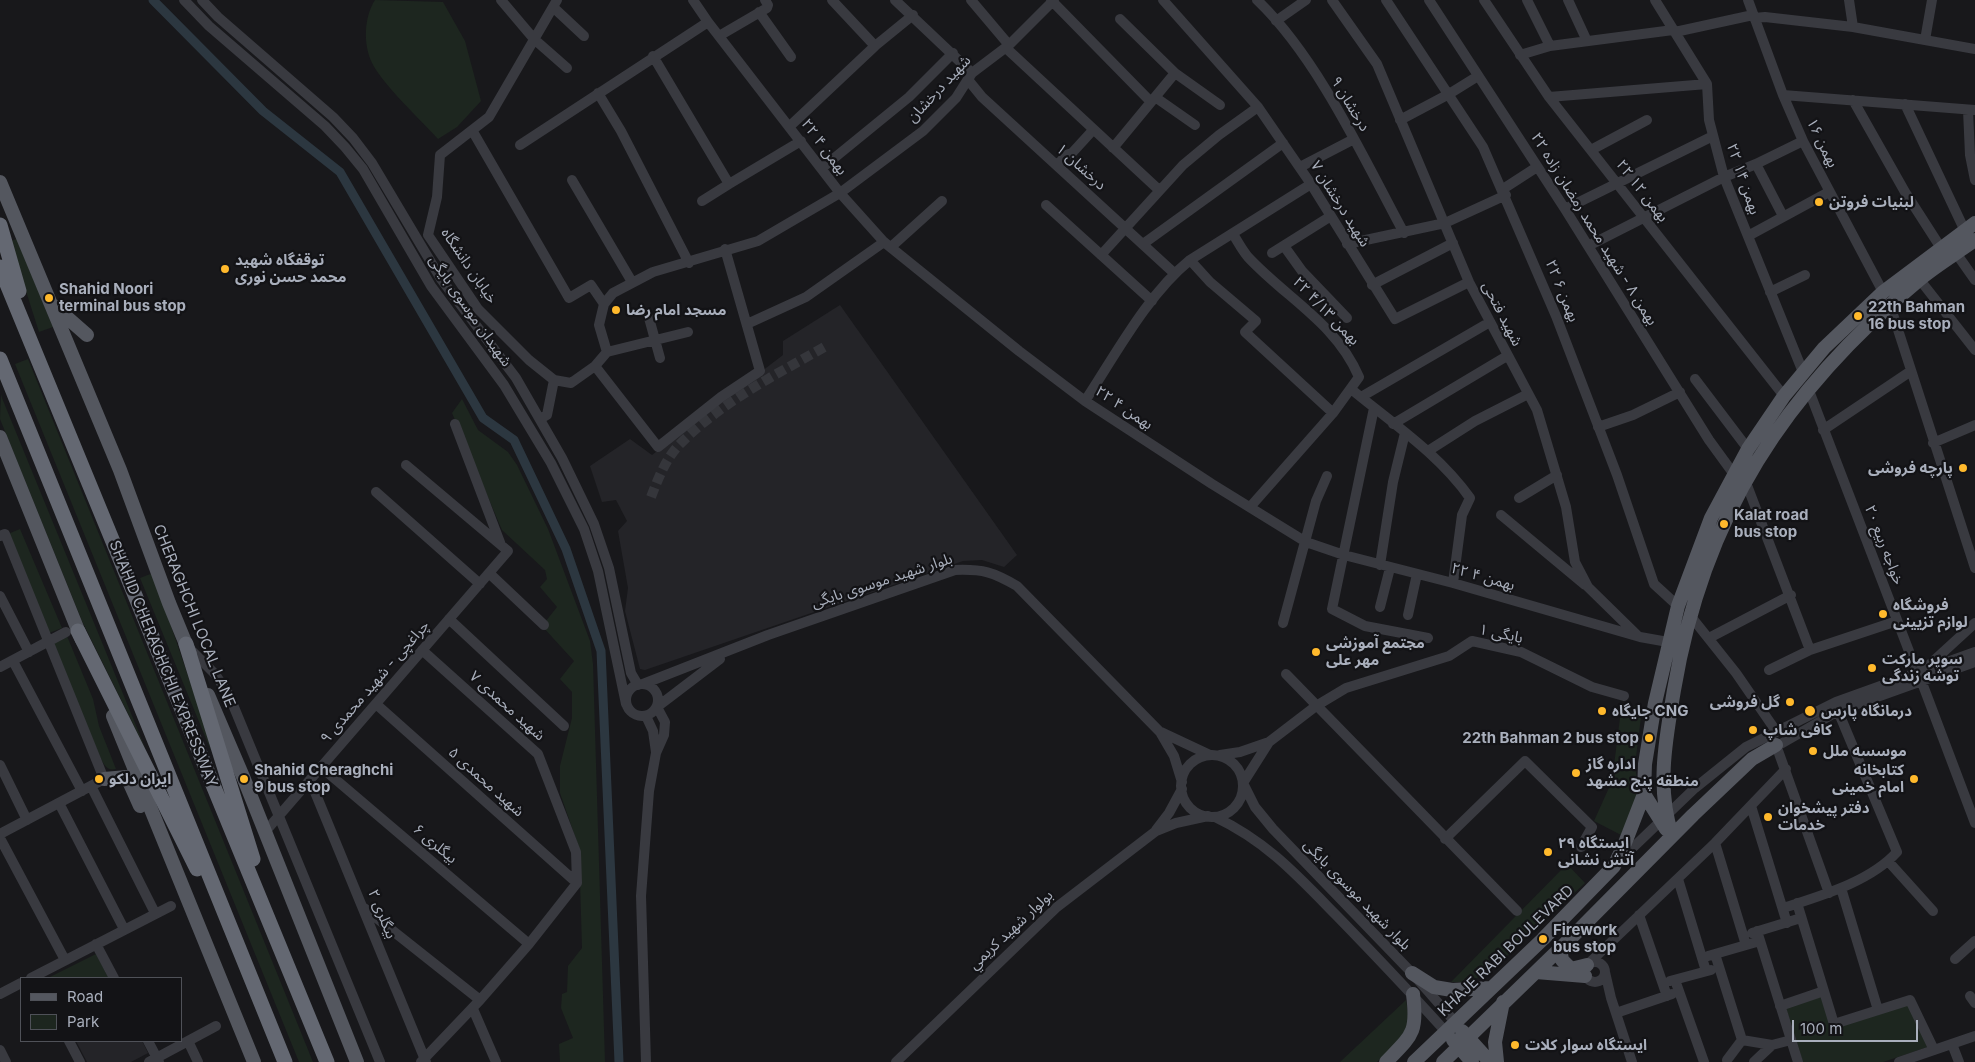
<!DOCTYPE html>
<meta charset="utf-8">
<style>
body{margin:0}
#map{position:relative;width:1975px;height:1062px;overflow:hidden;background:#18181b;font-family:Inter,sans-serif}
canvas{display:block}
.legend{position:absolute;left:20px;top:977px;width:162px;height:65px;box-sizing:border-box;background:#131316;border:1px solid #4f5158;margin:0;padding:6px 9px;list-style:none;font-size:15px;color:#a9afbc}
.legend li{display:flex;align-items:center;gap:10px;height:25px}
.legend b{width:25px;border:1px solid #4f5158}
.scale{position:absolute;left:1792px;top:1020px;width:126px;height:22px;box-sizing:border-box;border:2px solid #a9afbc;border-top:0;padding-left:6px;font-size:15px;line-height:18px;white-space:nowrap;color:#a9afbc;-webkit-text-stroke:4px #131316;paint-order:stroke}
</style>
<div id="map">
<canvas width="1975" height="1062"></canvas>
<ul class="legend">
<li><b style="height:6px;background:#54575f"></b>Road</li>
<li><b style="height:14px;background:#1d261f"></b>Park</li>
</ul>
<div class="scale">100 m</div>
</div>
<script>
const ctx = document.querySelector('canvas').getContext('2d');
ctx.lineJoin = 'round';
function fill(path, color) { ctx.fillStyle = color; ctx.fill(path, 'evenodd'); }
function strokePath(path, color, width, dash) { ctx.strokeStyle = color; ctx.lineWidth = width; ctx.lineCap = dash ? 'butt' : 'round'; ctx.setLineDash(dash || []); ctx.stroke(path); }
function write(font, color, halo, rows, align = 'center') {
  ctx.font = font + ' Inter,"Noto Sans Arabic",sans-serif'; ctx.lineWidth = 4.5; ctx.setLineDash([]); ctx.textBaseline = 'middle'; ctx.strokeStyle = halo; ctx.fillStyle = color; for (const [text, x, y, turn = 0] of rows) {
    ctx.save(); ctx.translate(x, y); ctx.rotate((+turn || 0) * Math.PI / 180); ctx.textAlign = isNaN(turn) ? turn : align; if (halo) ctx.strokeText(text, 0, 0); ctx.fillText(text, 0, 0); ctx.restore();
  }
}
fill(new Path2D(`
 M840 305 1017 555 1004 567 982 560 963 561 645 670 640 669 625 611 628 588 618 531 627 521 616 500 602 502 590 466 630 439 652 455 783 355V341Z
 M76 1041H142L148 1053 131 1062H87Z`), '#242428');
fill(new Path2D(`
 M375 0 443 2 465 41 481 101 457 127 438 139C421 120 383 85 372 63 363 44 364 17 375 0Z
 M17 239 53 327 39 332 10 241Z
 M28 359 313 1062H299L15 364Z
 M1 394 2 398 146 750 82 621 0 419Z
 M462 399 478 430 508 452 517 465 548 529 590 641 593 664 605 1062H560L559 1044 573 1038 561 1008 562 994 567 992 568 966 582 948 579 848 560 793V766L572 718V692L560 679 574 661 542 626 557 607 540 587 547 579 545 570 502 530 452 413Z
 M20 529 62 628 49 633 8 534Z
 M153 573 204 723 211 751 140 578Z
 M67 636 93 699 99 726 116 769C107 771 104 765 100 757L52 643Z
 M1636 705 1642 709 1635 765 1639 795 1621 835 1594 821 1612 781 1620 718Z
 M1567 864 1585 883 1491 971 1469 982H1451Z
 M96 954 109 978H48Z
 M1823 996 1833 1028 1908 1004 1928 1047 1883 1062H1803L1786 1008Z
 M1406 1000C1413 1036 1401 1038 1377 1062H1340Z`), '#1d261f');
strokePath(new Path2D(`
 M153 0 263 111 340 172 483 418 514 440 566 549 601 651 619 1062`), '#2c3740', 9);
strokePath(new Path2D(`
 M651 497C658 479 666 458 680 444 721 402 777 374 828 345`), '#35363b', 10, [10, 5]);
strokePath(new Path2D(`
 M184 0 209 26 325 126 345 147 363 169 431 286 504 385 551 463 584 529 598 571 626 704
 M202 0 218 17 333 117 353 138 372 163 441 279 516 378 562 458 594 524 609 568 631 673 638 685
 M501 0 534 39 567 68
 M557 0 489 117 440 155 437 197 428 235 478 309 529 360 554 380 571 383 595 366 607 352 599 325 604 304 613 293 653 272 758 241 840 193 923 131 956 98 972 73 1009 45 1054 0
 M693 0 708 22 840 193 884 242 1019 351 1085 401 1212 484 1306 542 1344 555 1453 583 1640 637 1668 642
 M832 0 875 46
 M895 0 972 73
 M971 0 1009 45
 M1051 0 1151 102
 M1163 0 1258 107 1311 184 1395 319 1469 282
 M1257 0C1318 58 1364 159 1404 233
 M1332 0 1377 64 1469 282 1537 410 1566 507 1575 562 1588 587 1637 635
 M1386 0 1483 147 1556 316 1617 475 1654 584 1678 606
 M1429 0 1565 209 1709 440 1733 473
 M1484 0 1549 97 1784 396
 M1527 0 1550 46
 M1568 0 1587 41
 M1655 0 1707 84 1709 120 1724 177 1803 372
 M1748 0 1783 95 1803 141 1883 292
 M1849 0 1853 27
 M553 7 584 36
 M759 12 791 57
 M1754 18 1765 17 1853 27 1975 49
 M1120 19 1175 73 1220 105
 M1276 21 1306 0
 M1675 32 1753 15
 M719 36 767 8 768 5 765 0
 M1925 40 1932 0
 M1006 48 1159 190
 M1520 55 1550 46 1673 30
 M653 56 729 184 801 141
 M969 81 982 97 1174 273
 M598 93 621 131 689 263
 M1783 95 1975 110
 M1155 97 1195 125
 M1549 97 1707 84
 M1853 100 1905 192 1941 248
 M1905 104 1965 231
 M1968 110 1970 155 1975 180
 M1400 120 1449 94 1478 76
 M790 126 875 46 913 15
 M472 130 569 298 591 285 604 304
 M520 145 708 22
 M1113 148 1175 73
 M1591 150 1647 120
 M1756 164 1783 216
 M1057 166 1066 155 1072 153 1093 130
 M1300 167 1354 139
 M822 168 909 97 953 53
 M572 180 632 282
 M1503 189 1537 167
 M702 201 729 184
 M1046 205 1152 301
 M1565 209 1713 136
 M1233 234C1238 242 1242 250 1248 257 1286 298 1336 323 1359 377L1333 413 1251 506
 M1748 236 1829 192
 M1143 244 1283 143
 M1347 244 1445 223 1506 195
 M1284 246 1302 271 1347 318
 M1588 246 1724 177 1756 164 1803 141
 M891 247 942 201
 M1272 253 1331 216
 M1956 253 1975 280
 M1101 255 1183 165 1219 135 1258 107
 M1190 260 1210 282 1256 321 1245 332 1333 413
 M1920 280 1975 350
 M1372 285 1453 243
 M1770 292 1805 275
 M1890 305 1975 568
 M649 318 660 358
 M747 324 806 297 884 242
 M607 352 688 332
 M595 366 658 447 721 397 760 371 725 249
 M1695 379 1748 449
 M1808 388 1917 672
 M1351 389C1392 423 1439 454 1470 498L1462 515 1453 583
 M1361 397 1490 322
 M1085 401C1116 354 1147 295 1190 260L1311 184
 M1374 408 1332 609 1365 626 1428 638
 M540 419 547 415 554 380
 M455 424 501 545
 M1393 424 1507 356
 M1598 427 1633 415 1680 392
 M1823 430 1911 371
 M1933 443 1975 425
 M1428 451 1475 421 1528 394
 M1745 480 1810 650
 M376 492 480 584
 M1519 498 1557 475
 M1501 515 1585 585
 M0 536 5 534 104 779 0 834
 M1380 565 1393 482 1405 433
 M489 573 544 625
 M0 596 29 652
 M1380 607 1390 568
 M1689 614 1736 673 1776 731
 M1408 615 1417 574
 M449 619 564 726
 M1283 623 1316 501 1327 476
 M1709 638 1791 595
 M189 648 215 674 229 695 380 1062
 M422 650 538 754 576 852 577 883
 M13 661 82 791
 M1928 666 1975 623
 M0 667 66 632
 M1769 670 1810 650 1897 621
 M1286 674 1517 911
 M1921 680 1975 823
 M626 700a16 16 0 1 1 32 0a16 16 0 1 1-32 0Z
 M643 684 768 635 955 570C983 569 993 572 1017 586L1160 732 1174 756 1182 782
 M376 704 577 883
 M646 716 653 731 656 752
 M1161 732 1210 755
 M1776 745 1829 893
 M1772 749 1838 711 1975 662
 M1220 755 1240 752 1269 742
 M1181 786a31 31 0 1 1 62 0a31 31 0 1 1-62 0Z
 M0 765 27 820
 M321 767 529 944
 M310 780 426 1062
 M91 786 155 913
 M59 803 124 929
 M1751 806 1787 923
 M1215 817C1266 841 1297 875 1336 915 1373 953 1410 992 1446 1032
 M1156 830 1169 813 1182 789
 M264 833 508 551 406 465
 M0 838 65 960
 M1445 839 1525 761 1592 827 1581 847
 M1715 843 1746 945
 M1619 861 1695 788 1746 747 1836 702 1975 652
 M1888 861 1933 911
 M1678 879 1706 971
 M1841 888 1878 1010
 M1797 903 1834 1024 1910 1000 1934 1050
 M364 908 480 1000
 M1783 908C1820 896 1870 882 1897 852L1838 711
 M1639 915 1667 996
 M1757 931 1798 1062
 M1752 933 1801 918
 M96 944 114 978
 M1715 954 1742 1040
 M1708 956 1760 941
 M1955 959 1975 941
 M1585 972a10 10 0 1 1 20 0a10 10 0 1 1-20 0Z
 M1587 965 1715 843 1786 769
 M1605 972 1611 998 1632 1062
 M31 978 171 906
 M1675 980 1704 1062
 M1670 981 1711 970
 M0 994 21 983
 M1970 996 1975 1003
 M1780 1006 1824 991
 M473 1009 496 1062
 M1616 1013 1672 994
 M1455 1022 1412 973 1273 829 1255 807 1243 783 1269 742 1316 706 1346 688 1449 656 1472 641 1521 652 1592 687 1624 696
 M69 1041 80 1062
 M148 1041 159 1062
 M188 1041 198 1062
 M1952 1044 1959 1062
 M0 1050 6 1062
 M1727 1060 1742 1040 1772 1045 1791 1040
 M149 1062 216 1026
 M421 1062 480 1000 529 944 577 883
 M646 1062 641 896 649 791 656 753 664 735 665 722 657 707 720 659
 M896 1062 1057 907 1156 831 1176 823 1208 816
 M1754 1062 1772 1045
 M1899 1062 1975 1036`), '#393a40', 10);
strokePath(new Path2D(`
 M0 182 120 470 169 603 190 654
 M54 306 87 335
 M0 437 82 640
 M208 695 244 779 357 1062
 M113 716 254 1062
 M104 779 127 777 140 806
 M1644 794 1666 829
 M1672 835C1656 788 1666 738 1674 690 1703 516 1785 391 1920 279 1937 265 1957 253 1975 240
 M1560 948 1562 960 1571 969 1587 965
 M1536 972 1585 976
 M1412 973 1434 987 1452 990 1491 988
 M1462 1031 1490 1062
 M1453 1040 1472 1062
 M1386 1062C1412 1035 1418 1033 1413 994
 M1414 1062 1543 939 1614 866 1625 843 1644 794 1645 764 1655 703 1678 606 1711 518 1748 449 1784 396 1824 348 1883 292 1975 223
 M1443 1062 1575 934 1693 815 1752 759 1776 745
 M1497 1062 1495 1042 1503 1002`), '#54575f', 14);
strokePath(new Path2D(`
 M0 225 19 291
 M0 267 327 1062
 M0 359 285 1062
 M78 631 197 869
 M186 644 253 859`), '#646872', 15);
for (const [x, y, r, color] of [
 [1819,202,5,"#ffb92c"],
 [225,269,5,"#ffb92c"],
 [49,298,5,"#ffb92c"],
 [616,310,5,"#ffb92c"],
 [1858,316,5,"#ffb92c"],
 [1963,468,5,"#ffb92c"],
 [1724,524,5,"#ffb92c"],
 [1883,614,5,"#ffb92c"],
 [1316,652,5,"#ffb92c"],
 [1872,668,5,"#ffb92c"],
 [1790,702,5,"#ffb92c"],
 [1602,711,5,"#ffb92c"],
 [1810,711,6,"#ffb92c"],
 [1753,730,5,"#ffb92c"],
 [1649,738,5,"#ffb92c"],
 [1813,751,5,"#ffb92c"],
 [1576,773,5,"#ffb92c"],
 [99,779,5,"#ffb92c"],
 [244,779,5,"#ffb92c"],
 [1914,779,5,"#ffb92c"],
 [1768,817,5,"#ffb92c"],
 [1548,852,5,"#ffb92c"],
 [1543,939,5,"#ffb92c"],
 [1515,1045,5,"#ffb92c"]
]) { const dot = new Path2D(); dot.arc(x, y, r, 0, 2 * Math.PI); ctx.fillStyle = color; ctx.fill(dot); strokePath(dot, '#131316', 2); }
write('15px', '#a9afbc', '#131316', [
 ["شهید درخشان",939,89,-47],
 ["درخشان ۹",1350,104,59],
 ["بهمن ۱۶",1822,143,64],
 ["۲۲ بهمن ۴",824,147,53],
 ["درخشان ۱",1081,167,42],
 ["۲۲ بهمن ۱۴",1743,179,71],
 ["۲۲ بهمن ۱۲",1642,191,52],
 ["شهید درخشان ۷",1340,204,58],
 ["۲۲ بهمن ۸ - شهید محمد رمضان زاده",1594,229,58],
 ["خیابان دانشگاه",469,266,56],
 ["۲۲ بهمن ۶",1562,291,68],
 ["شهیدان موسوی بایگی",470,311,55],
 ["۲۲ بهمن ۴/۱۳",1326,311,46],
 ["شهید فتحی",1502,314,63],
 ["۲۲ بهمن ۴",1124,408,34],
 ["خواجه ربیع ۲۰",1884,545,69],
 ["۲۲ بهمن ۴",1483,577,16],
 ["بلوار شهید موسوی بایگی",882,581,-18],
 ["CHERAGHCHI LOCAL LANE",194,616,68],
 ["بایگی ۱",1501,634,12],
 ["SHAHID CHERAGHCHI EXPRESSWAY",163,664,68],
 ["۹ چراغچی - شهید محمدی",375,682,-49],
 ["شهید محمدی ۷",507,706,42],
 ["شهید محمدی ۵",486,782,42],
 ["بیگلری ۶",435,844,40],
 ["بلوار شهید موسوی بایگی",1357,895,46],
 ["بیگلری ۲",382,914,68],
 ["بولوار شهيد كريمي",1011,930,-43],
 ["KHAJE RABI BOULEVARD",1506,951,-44]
]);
write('bold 15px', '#a9afbc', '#131316', [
 ["لبنیات فروتن",1829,202],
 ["توقفگاه شهید",235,260],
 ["محمد حسن نوری",235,277],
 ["Shahid Noori",59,289],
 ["terminal bus stop",59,306],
 ["22th Bahman",1868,307],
 ["16 bus stop",1868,324],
 ["مسجد امام رضا",626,310],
 ["پارچه فروشی",1953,468,"right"],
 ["Kalat road",1734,515],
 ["bus stop",1734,532],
 ["فروشگاه",1893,605],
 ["لوازم تزیینی",1893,622],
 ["مجتمع آموزشی",1326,643],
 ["مهر علی",1326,660],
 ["سوپر مارکت",1882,659],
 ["توشه زندگی",1882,676],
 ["گل فروشی",1780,702,"right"],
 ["جایگاه CNG",1612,711],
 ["درمانگاه پارس",1821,711],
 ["کافی شاپ",1763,730],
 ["22th Bahman 2 bus stop",1639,738,"right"],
 ["موسسه ملل",1823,751],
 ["اداره گاز",1586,764],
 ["منطقه پنج مشهد",1586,781],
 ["Shahid Cheraghchi",254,770],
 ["9 bus stop",254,787],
 ["کتابخانه",1904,770,"right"],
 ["امام خمینی",1904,787,"right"],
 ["ایران دلکو",109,779],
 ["دفتر پیشخوان",1778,808],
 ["خدمات",1778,825],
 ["ایستگاه ۲۹",1558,843],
 ["آتش نشانی",1558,860],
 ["Firework",1553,930],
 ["bus stop",1553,947],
 ["ایستگاه سوار کلات",1525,1045]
], 'left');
</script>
